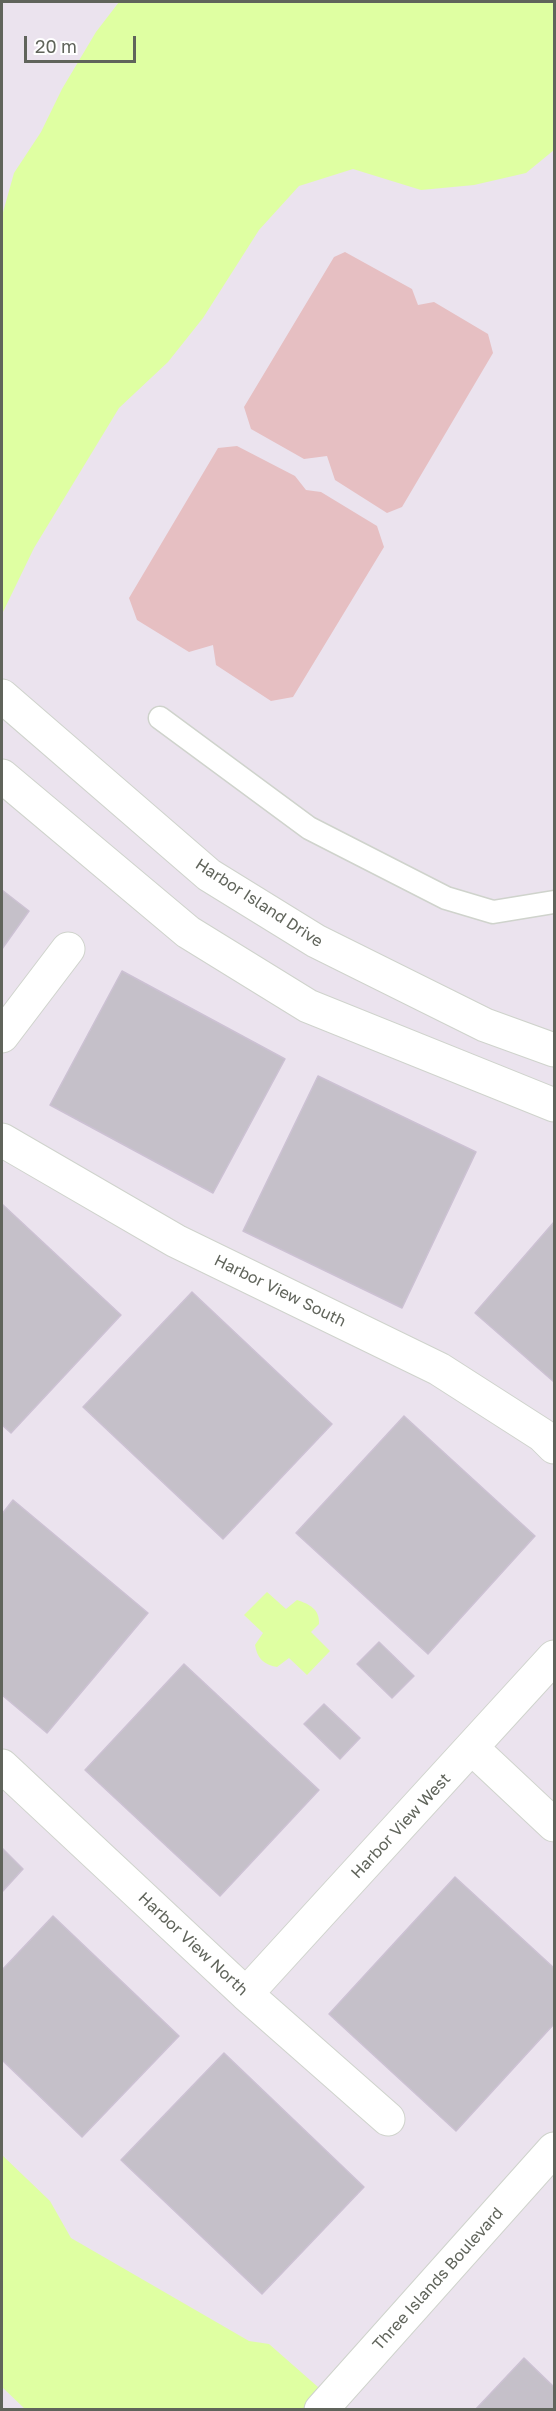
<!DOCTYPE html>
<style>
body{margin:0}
#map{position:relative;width:556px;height:2411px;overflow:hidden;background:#ebe3ee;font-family:"Golos Text",sans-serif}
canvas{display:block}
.frame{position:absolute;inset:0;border:3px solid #60645b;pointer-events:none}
.scale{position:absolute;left:24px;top:36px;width:112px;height:27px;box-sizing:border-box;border:3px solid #60645b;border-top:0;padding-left:8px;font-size:18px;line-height:21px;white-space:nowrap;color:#60645b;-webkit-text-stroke:4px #fff;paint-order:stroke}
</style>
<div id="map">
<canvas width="556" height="2411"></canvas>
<div class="frame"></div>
<div class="scale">20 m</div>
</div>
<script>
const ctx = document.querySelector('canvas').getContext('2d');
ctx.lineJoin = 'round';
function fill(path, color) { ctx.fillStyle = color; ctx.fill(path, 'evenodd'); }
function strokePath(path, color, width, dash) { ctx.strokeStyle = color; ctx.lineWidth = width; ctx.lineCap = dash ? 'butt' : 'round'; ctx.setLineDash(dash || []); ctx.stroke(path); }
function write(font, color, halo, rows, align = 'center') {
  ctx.font = font + ' "Golos Text",sans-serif'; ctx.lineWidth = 5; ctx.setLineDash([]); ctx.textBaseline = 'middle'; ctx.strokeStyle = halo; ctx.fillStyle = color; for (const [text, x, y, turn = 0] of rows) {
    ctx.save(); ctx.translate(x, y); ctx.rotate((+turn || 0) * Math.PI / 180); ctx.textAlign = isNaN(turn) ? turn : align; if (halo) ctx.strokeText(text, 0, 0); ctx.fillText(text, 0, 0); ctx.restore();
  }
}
fill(new Path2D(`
 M345 252 412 289 418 305 434 302 488 334 493 353 402 507 387 513 335 480 327 456 304 459 251 429 244 407 334 257Z
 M237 446 295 476 306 490 321 492 377 526 384 547 293 697 271 701 216 665 213 645 189 652 137 620 129 598 218 448Z`), '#e6bfc2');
fill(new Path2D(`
 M119 2H554V150L526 173 474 185 421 190 353 169 299 186 259 230 203 318 168 362 119 408 34 548 2 614V216L14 173 41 132 62 89 96 32Z
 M267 1592 286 1609 297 1600C309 1604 320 1609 319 1624L311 1632 330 1651 307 1675 289 1658 277 1667C264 1665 257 1658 255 1645L263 1633 244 1615Z
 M2 2155 50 2201 71 2238 249 2341 269 2344 343 2409H25L2 2387Z`), '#dfffa2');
const building = new Path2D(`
 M2 890 29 911 2 949Z
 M122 971 285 1059 213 1193 50 1105Z
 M318 1076 476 1152 402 1308 243 1231Z
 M2 1204 121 1315 11 1433 2 1425Z
 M554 1222V1382L475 1313Z
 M192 1292 332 1424 223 1539 83 1407Z
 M404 1416 535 1536 428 1654 296 1533Z
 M13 1500 148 1613 47 1733 2 1695V1514Z
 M379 1642 414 1676 392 1698 357 1664Z
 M184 1664 319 1790 220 1896 85 1770Z
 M324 1704 360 1738 340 1759 304 1724Z
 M2 1848 23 1869 2 1892Z
 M455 1877 554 1968V2024L456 2131 329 2014Z
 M53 1916 179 2036 82 2137 2 2060V1970Z
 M224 2053 364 2187 262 2294 121 2160Z
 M524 2358 554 2387V2410H475Z`);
fill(building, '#c5c0c9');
strokePath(building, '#ccc1d3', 1.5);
const lane = new Path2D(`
 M160 718 309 828 446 898 493 912 554 902`);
const street = new Path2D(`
 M2 696 209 875 316 941 485 1025 554 1050
 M2 776 188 932 308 1006 554 1105
 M2 1036 68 949
 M2 1140 176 1241 439 1369 542 1435 554 1447
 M473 1749 554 1825
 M2 1766 246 1994 388 2119
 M246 1994 554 1657
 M321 2410 554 2149`);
strokePath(lane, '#cfd3cc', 25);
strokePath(street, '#cfd3cc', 35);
strokePath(lane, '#fff', 22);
strokePath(street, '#fff', 33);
write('16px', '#60645b', '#fff', [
 ["Harbor Island Drive",259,903,33],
 ["Harbor View South",280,1291,26],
 ["Harbor View West",401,1826,-47],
 ["Harbor View North",193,1944,43],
 ["Three Islands Boulevard",438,2279,-48]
]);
</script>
